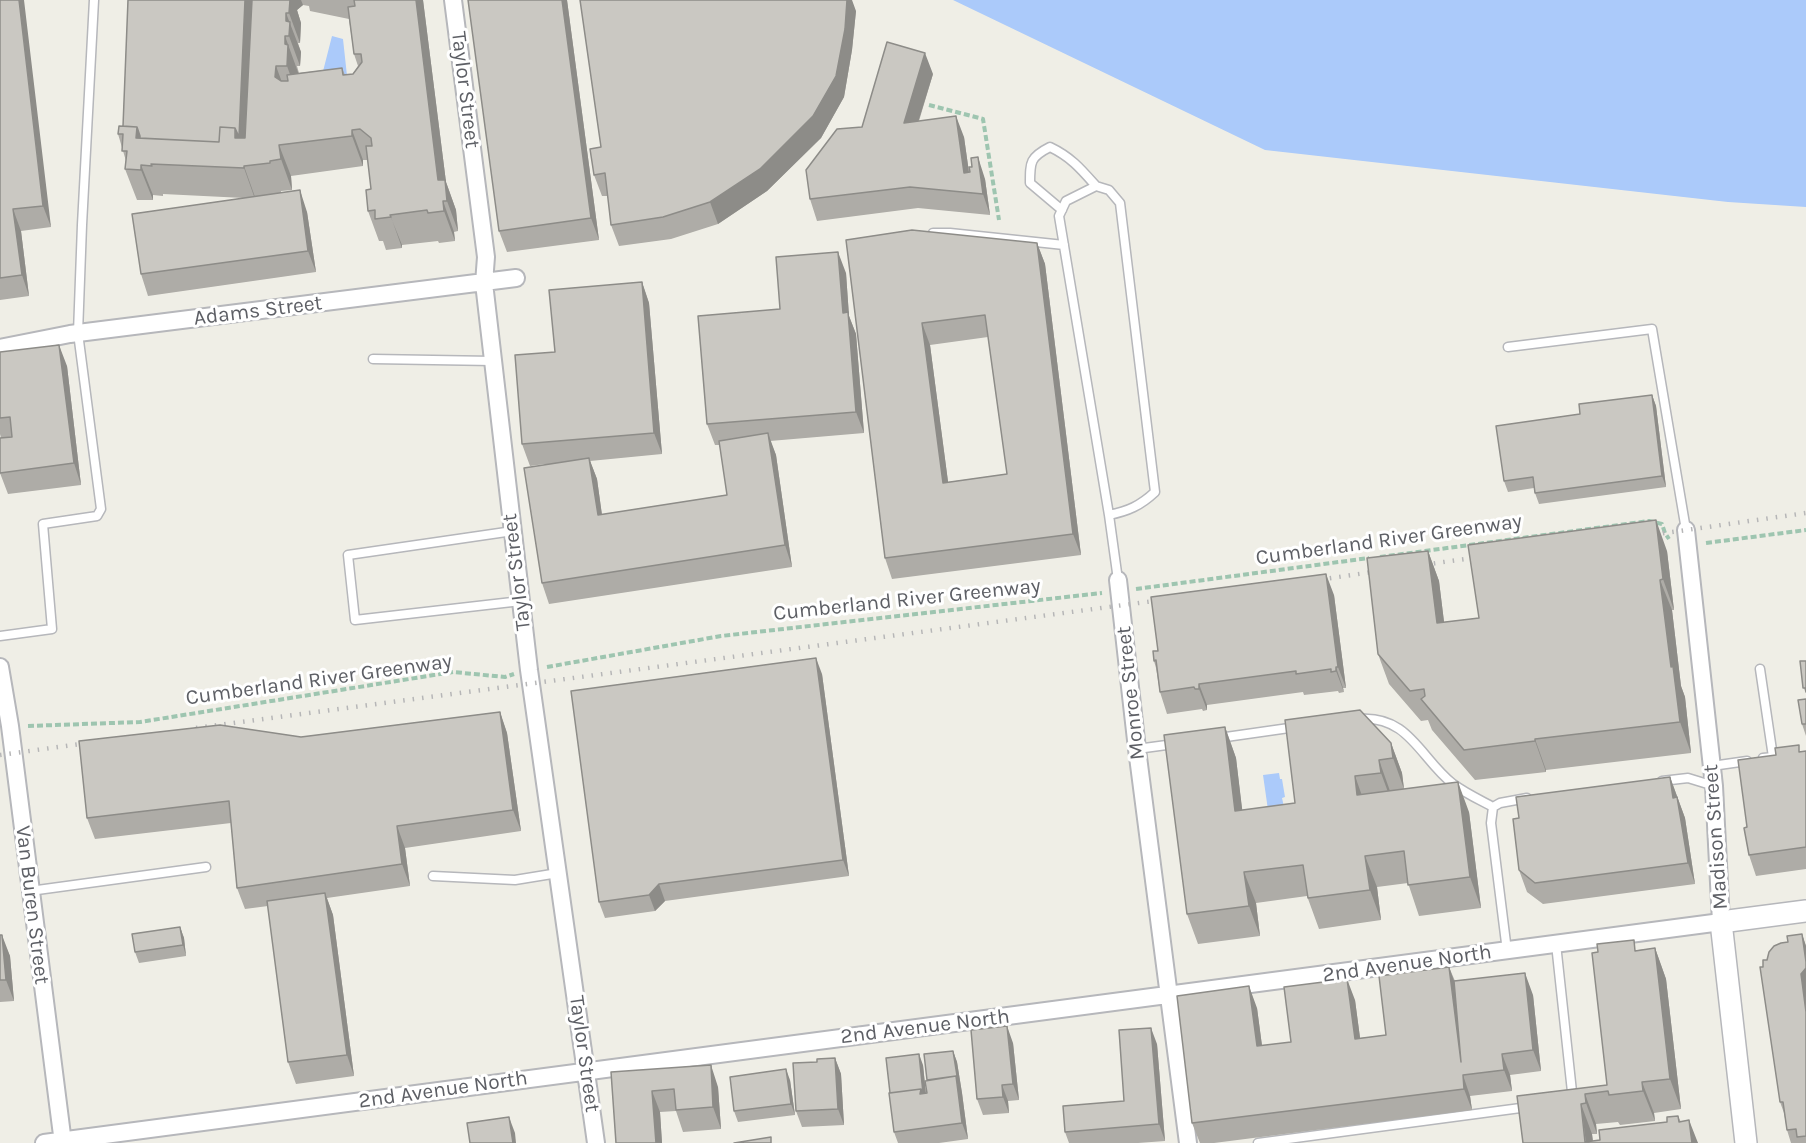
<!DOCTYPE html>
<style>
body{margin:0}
canvas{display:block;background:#efeee6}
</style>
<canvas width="1806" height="1143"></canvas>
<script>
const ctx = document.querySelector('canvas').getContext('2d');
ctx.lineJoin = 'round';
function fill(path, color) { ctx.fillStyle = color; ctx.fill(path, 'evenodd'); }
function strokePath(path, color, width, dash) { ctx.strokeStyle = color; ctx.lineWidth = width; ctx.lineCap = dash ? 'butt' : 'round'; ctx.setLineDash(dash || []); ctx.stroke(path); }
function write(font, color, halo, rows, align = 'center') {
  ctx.font = font + ' Karla,sans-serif'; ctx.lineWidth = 6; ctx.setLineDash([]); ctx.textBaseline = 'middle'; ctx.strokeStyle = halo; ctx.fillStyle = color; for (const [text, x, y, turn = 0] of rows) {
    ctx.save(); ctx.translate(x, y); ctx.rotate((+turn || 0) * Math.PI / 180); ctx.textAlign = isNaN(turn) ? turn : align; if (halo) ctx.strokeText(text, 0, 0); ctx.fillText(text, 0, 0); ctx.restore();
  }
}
fill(new Path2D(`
 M953 0H1806V207L1728 202 1265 150Z
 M332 36 343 39 348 85 320 83Z
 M1279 773 1280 779H1282L1285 797 1282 798 1284 807 1268 810 1263 775Z`), '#abcafa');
const service = new Path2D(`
 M1062 210 1030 183C1030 162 1030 157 1050 147 1071 157 1081 169 1096 186
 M933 233H950L1064 245
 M1508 347 1652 329 1686 530
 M373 359 493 361
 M1109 515C1128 511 1140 506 1155 492L1120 203 1109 190 1096 186 1066 201 1059 216 1109 515 1118 580
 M513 531 348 555 355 620 521 601
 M0 636 52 629 43 524 97 516 101 509 78 333 82 225 94 0
 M1760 669 1773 757 1763 758
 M1359 719C1409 715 1420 758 1453 784 1465 793 1480 800 1493 807L1491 823 1507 951
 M1219 738 1296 727
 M1137 749 1174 744
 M1712 766 1747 761
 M1662 781 1688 778 1714 786
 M1493 807 1500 803 1527 798
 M433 876 515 880 558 873
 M30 891 206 867
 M1556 944 1573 1101
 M1258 1143 1528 1107`);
const minor = new Path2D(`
 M453 0 486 257 484 283 529 670 596 1143
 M0 348 70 334 516 278
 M1118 580 1137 749 1188 1143
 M0 667 10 726 63 1143
 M44 1143 1721 922 1714 786 1686 530`);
const tertiary = new Path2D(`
 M1746 1143 1721 922 1806 911`);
strokePath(service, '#b6b7bb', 11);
strokePath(minor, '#b6b7bb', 20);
strokePath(tertiary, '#b6b7bb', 24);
strokePath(new Path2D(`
 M929 105 983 119 999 220
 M1706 543 1806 530
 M1380 557 1649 521 1662 524 1665 533 1669 539
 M1136 589 1369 558
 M547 667 721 636 1102 593
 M28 726 140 722 453 672 505 677 514 674`), '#9ec5b0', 4, [6, 3]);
strokePath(service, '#fff', 8);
strokePath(minor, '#fff', 16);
strokePath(tertiary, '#fff', 21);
strokePath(new Path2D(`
 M1644 536 1806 513
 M1415 566 1487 556
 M1311 581 1386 570
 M196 728 1169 599
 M0 755 95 742`), '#b6b6b7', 4.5, [1.5, 8]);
fill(new Path2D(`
 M0 0 51 227 21 231 29 296 0 300Z
 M128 0H423L446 182 456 210 458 231 454 232 455 241 439 243 438 241 402 245V248L386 250 383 241H379L368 211 371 189 368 160H363V166L291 176 292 190 281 191V193L307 212 316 272 148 296 141 274 244 198 163 194V196L153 195V200H137L125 169 126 161 118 134 123 126ZM303 5 309 6 310 11 349 19 354 54 358 66 353 74 345 75 342 68 299 73 297 66H300L301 52 298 43H300L301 23 297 10Z
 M567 0 599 240 507 252 499 231Z
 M856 11 852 50 844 97 821 138 767 191 718 224 671 239 619 246 611 225 608 196H602L594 175 601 147Z
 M933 74 919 121 964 137 969 172 985 179 990 215 918 208 817 221 810 199 862 127Z
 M846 240 1037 243 1045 264 1081 555 892 579 885 558ZM988 337 1007 474 948 482 930 345Z
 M846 273 849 316 856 334 864 433 770 441 776 455 792 567 549 604 542 583 545 464 530 466 522 444 555 352 642 282 649 303 662 454 590 461 597 479 602 515 727 495 720 445H715L707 424 780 309Z
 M0 352 67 366 81 485 8 494 0 473 1 438 0 434Z
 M1652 395 1656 406 1666 487 1539 504 1535 493 1534 488 1508 492 1504 481 1580 414Z
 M1428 551 1439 581 1444 622 1479 618 1667 551 1674 610H1672L1681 686 1685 697 1691 753 1546 770V772L1475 780 1432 730 1428 720 1421 721 1389 684 1378 654Z
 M1334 595 1346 688H1343L1344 692 1339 693 1338 691 1304 695 1303 692 1207 705V710L1203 711 1202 709 1167 714 1160 692 1156 668 1154 661 1158 651Z
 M822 674 849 876 665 901 655 911 605 918 599 902Z
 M1806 699V736L1802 724Z
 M500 712 507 733 521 831 405 848 410 886 327 898 333 915 354 1076 296 1084 288 1062 268 906 245 909 237 888 231 823 95 839 87 818 301 737Z
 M1225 727 1236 758 1242 810 1295 803 1391 743 1402 773 1404 789 1469 812 1481 908 1419 916 1408 883 1377 887 1381 920 1319 929 1307 896 1256 903 1260 936 1198 944 1187 914Z
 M1801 751H1806V869L1756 876 1749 855 1747 827Z
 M1670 777 1685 818 1695 884 1543 904 1527 892 1519 870V818Z
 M180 927 184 938 186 956 139 963 135 952Z
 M1802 934 1806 946V1143H1791L1787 1130 1784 1113 1780 1102 1763 967 1767 960 1788 942Z
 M0 935 10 956 14 1001 0 1002Z
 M1655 948 1666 979 1681 1109 1654 1113 1655 1121 1620 1125 1618 1122 1596 1124 1597 1134H1592L1593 1141 1600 1140 1667 1122 1678 1116 1681 1122 1698 1143H1523L1517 1096 1607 1085 1638 950Z
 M1449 967 1455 981 1533 995 1541 1071 1510 1075 1512 1091 1470 1096 1472 1110 1214 1143H1200L1192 1123 1257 1008 1262 1046 1291 1042 1355 1000 1360 1038 1386 1035Z
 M1013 1043 1019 1100 1008 1101 1009 1113 983 1115 977 1099Z
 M1157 1044 1165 1141 1138 1143H1069L1065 1132 1124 1101Z
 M953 1051 957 1062 962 1093 968 1139 939 1143H898L894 1132 890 1093 923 1065 926 1093H927V1080Z
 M835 1058 841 1074 844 1125 802 1127 796 1111 817 1062Z
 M611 1072 718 1087 721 1129 683 1132 676 1111 660 1112 662 1143H616Z
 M790 1080 795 1115 738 1122 734 1111Z`), '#aeaca7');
fill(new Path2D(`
 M19 0H24L51 227 43 206Z
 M245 0H254L246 166 235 138Z
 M287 0H301L303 5 297 10 301 23 300 43 289 13Z
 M416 0H423L446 182 456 210 458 231 447 201 438 180Z
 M562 0H567L599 240 591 218Z
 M847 0H852L856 11 852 50 844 97 821 138 767 191 718 224 710 202Z
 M286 13 301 52 300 66 289 36 286 21Z
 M285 36 299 75 298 97 287 66 285 44Z
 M925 53 933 74 911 145 904 123Z
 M276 66 287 96 275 77Z
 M956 116 964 137 972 194 964 173Z
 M137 127 144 148 136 138Z
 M352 130 363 160V166L352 136Z
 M279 145 291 176 292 190 281 159Z
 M978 157 985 179 990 215 983 194Z
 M141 165 153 195V200L141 170Z
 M244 166 255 197V199L244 168Z
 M300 190 307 212 316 272 308 251Z
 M443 201 454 232 455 241 444 211Z
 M13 209 21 231 29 296 22 275Z
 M390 215 402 245V248L391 217Z
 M1037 243 1045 264 1081 555 1073 534Z
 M838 252 846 273 849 316 856 334 864 433 856 412 843 313Z
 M642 282 649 303 662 454 654 433Z
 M922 323 930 345 951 504 943 483Z
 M59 345 67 366 81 485 74 463Z
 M1652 395 1656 406 1666 487 1662 476Z
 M768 433 776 455 792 567 785 545Z
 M589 458 597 479 605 537 598 515Z
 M1656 520 1667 551 1674 610 1663 579Z
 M1428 551 1439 581 1448 654 1437 623Z
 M1326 574 1334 595 1346 688 1338 667Z
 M1660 580 1672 610 1681 686 1685 697 1691 753 1680 722 1671 667Z
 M816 658 822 674 849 876 843 860Z
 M1336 667 1343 688 1344 692 1336 671Z
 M1199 684 1207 705V710L1199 689Z
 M500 712 507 733 521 831 513 810Z
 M1225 727 1236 758 1246 841 1235 811Z
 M1535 739 1546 770V772L1535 741Z
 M1391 743 1402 773 1404 789 1393 758Z
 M1379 760 1390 791 1392 803 1381 773Z
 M1355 776 1366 807 1357 795Z
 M1670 777 1685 818 1695 884 1688 863 1673 798Z
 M1458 782 1469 812 1481 908 1470 877Z
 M397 826 405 848 410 886 402 864Z
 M1365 856 1377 887 1381 920 1370 890Z
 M1244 872 1256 903 1260 936 1249 906Z
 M659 884 665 901 655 911 649 895Z
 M325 893 333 915 354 1076 347 1055Z
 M180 927 184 938 186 956 183 945Z
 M1802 934 1806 946V963Z
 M2 935 10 956 14 1001 6 980Z
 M1655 948 1666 979 1681 1109 1670 1079Z
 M1449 967 1457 989 1461 1062Z
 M1806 968V1012L1801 974Z
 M1525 973 1533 995 1541 1071 1533 1050Z
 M1347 979 1355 1000 1363 1060 1355 1039Z
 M1249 986 1257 1008 1265 1068 1257 1046Z
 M1007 1026 1013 1043 1019 1100 1013 1084Z
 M1151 1028 1157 1044 1165 1141 1159 1124Z
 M953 1051 957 1062 962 1093 968 1139 962 1123Z
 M919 1054 923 1065 927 1105 920 1094Z
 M1502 1054 1510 1075 1512 1091 1504 1070Z
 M835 1058 841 1074 844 1125 838 1109Z
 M711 1065 718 1087 721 1129 713 1107Z
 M786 1069 790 1080 795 1115 791 1104Z
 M1463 1075 1470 1096 1472 1110 1464 1089Z
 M1642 1082 1654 1113 1655 1121 1643 1091Z
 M1002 1085 1008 1101 1009 1113 1003 1097Z
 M652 1091 660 1112 662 1143H656Z
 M1585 1094 1596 1124 1597 1134 1586 1103Z
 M1581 1104 1592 1134 1593 1143H1586Z
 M509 1117 515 1133 516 1143H513Z
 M1689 1120 1698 1143H1692Z`), '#8d8c88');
const building = new Path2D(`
 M0 0H19L43 206 13 209 22 275 0 278Z
 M128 0H245L239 137 235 128 220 127 219 142 140 138V136L137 127 123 126Z
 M252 0H290L289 13H286V21L290 22 289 36H285V44L288 45 287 66H276L275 77 281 81H288L287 75 342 68 343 75 353 74 362 62 361 54H354L348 7 355 6 354 0H416L438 180H445L447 201H443L444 211 428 213 427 210 390 215 391 217 375 219V210L368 211 366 190 371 189 366 146H372L371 138 360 129 352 130V136L279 145 281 159 270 161V163L244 166V168L151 164 152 166 141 165V170L125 169 127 151H122L123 134H118L119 126 137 127 136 138 219 142 220 127 235 128V138H245Z
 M468 0H562L591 218 499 231Z
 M580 0H847L845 29 836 76 813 116 760 169 710 202 663 217 611 225 605 173 594 175 590 149 601 147Z
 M887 42 925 53 904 123 956 116 964 173 970 172 969 167H972L971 158 978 157 983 194 910 187 810 199 806 170 837 129 862 127Z
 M300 190 308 251 141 274 132 214Z
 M912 230 1037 243 1073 534 885 558 846 240ZM985 315 1007 474 943 483 922 323Z
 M838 252 843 313 848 312 856 412 707 424 698 316 780 309 776 257Z
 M642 282 654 433 522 444 515 355 555 352 549 290Z
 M59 345 74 463 0 473V438L12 437 10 417 0 418V352Z
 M1652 395 1662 476 1535 493 1533 477 1504 481 1496 426 1580 414 1579 404Z
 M768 433 785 545 542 583 524 468 589 458 598 515 727 495 719 441Z
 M1656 520 1663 579 1660 580 1671 667 1673 666 1680 722 1535 739V741L1464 750 1421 699 1425 696 1424 689 1410 691 1378 654 1367 558 1428 551 1437 623 1479 618 1468 545Z
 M1326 574 1338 667H1336V671L1331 672V669L1296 674V671L1199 684V689H1195L1194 687 1160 692 1156 660 1154 661 1153 651H1158L1151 597Z
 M816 658 843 860 659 884 649 895 599 902 571 691Z
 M1800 661H1806V692L1805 688H1803Z
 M1806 699V724H1802L1798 700Z
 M1360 710 1391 743 1393 758 1379 760 1381 773 1355 776 1357 795 1458 782 1470 877 1408 885 1404 851 1365 856 1370 890 1308 898 1303 865 1244 872 1249 906 1187 914 1164 735 1225 727 1235 811 1295 803 1285 720Z
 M500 712 513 810 397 826 402 864 237 888 229 801 87 818 79 741 220 725 301 737Z
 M1799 745V752L1806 751V847L1749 855 1744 828 1747 827 1738 760 1776 755 1775 748Z
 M1670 777 1673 798 1677 797 1688 863 1535 883 1519 870 1513 819 1519 818 1516 797Z
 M325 893 347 1055 288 1062 267 901Z
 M180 927 183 945 135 952 132 934Z
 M1802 934 1806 962V968L1801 974 1806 1012V1136L1797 1137 1796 1129 1787 1130 1783 1102H1780L1760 967H1763V960H1767L1769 952 1774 946 1781 943 1788 942 1787 936Z
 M0 935H2L6 980H0Z
 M1634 940 1635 951 1655 948 1670 1079 1642 1082 1643 1091 1609 1095 1608 1091 1585 1094 1586 1103 1581 1104 1585 1142 1600 1140 1599 1130 1667 1122V1117L1678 1116 1679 1122 1689 1120 1692 1143H1523L1517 1096 1607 1085 1592 953 1598 952 1597 944Z
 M1449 967 1461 1062 1454 981 1525 973 1533 1050 1502 1054 1504 1070 1463 1075 1464 1089 1192 1123 1177 996 1249 986 1257 1046 1291 1042 1284 987 1347 979 1355 1039 1386 1035 1379 976Z
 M1007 1026 1013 1084 1002 1085 1003 1097 977 1099 971 1030Z
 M1151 1028 1159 1124 1065 1132 1063 1106 1124 1101 1119 1030Z
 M953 1051 958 1082 956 1076 927 1080 924 1054Z
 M919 1054 923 1093 921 1089 890 1093 886 1058Z
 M835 1058 838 1109 796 1111 793 1063 817 1062V1059Z
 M711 1065 713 1107 676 1110 674 1089 652 1091 656 1143H616L611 1072Z
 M786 1069 791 1104 734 1111 730 1077Z
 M956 1076 962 1123 894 1132 889 1093 921 1089 920 1094 927 1093 925 1081Z
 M509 1117 513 1143H470L467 1123Z
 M771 1137V1143H734Z`);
fill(building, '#cac8c2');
strokePath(building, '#8d8c88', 1.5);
write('21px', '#5d5f65', '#fff', [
 ["Taylor Street",465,90,83],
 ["Adams Street",258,311,-7],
 ["Cumberland River Greenway",1389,540,-8],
 ["Taylor Street",517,572,-97],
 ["Cumberland River Greenway",907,600,-6],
 ["Cumberland River Greenway",319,680,-8],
 ["Monroe Street",1131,693,-96],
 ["Madison Street",1716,837,-94],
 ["Van Buren Street",32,905,83],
 ["2nd Avenue North",1407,964,-8],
 ["2nd Avenue North",925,1027,-7],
 ["Taylor Street",584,1054,82],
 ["2nd Avenue North",443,1090,-8]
]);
</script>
